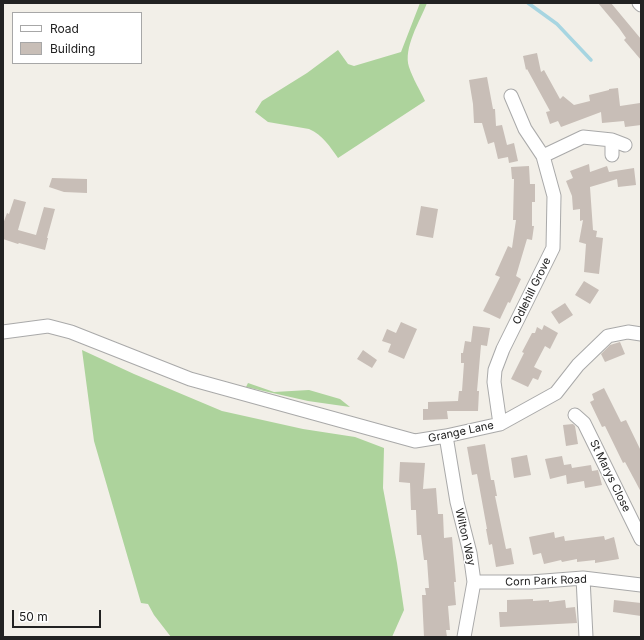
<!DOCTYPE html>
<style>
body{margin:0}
#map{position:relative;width:644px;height:640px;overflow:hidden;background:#f2efe8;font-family:Inter,sans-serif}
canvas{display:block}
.frame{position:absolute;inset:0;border:4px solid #222;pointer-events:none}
.legend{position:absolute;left:12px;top:12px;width:130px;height:52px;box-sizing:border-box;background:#fff;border:1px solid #a7a7a7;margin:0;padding:5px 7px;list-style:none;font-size:12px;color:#222}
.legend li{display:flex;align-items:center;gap:8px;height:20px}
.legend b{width:20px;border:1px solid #a7a7a7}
.scale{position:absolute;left:12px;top:610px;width:89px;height:18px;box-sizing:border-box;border:2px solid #222;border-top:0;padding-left:5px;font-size:12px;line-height:14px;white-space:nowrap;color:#222;-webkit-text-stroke:3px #fff;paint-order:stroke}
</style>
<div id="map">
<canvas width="644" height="640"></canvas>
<div class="frame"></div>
<ul class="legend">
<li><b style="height:5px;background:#fff"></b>Road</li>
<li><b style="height:11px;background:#c8beb7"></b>Building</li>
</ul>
<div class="scale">50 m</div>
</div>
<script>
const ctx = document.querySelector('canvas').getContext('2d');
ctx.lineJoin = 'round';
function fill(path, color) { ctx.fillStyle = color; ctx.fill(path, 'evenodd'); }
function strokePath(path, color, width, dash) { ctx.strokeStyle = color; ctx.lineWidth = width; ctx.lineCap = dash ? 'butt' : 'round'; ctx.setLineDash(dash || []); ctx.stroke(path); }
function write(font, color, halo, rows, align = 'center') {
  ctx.font = font + ' Inter,sans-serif'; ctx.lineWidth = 3; ctx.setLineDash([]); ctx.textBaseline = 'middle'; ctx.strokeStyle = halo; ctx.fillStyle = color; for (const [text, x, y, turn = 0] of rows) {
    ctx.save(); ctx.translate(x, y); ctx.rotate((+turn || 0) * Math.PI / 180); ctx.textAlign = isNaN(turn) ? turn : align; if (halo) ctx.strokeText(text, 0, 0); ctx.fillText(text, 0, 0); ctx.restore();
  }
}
fill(new Path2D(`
 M420 3H427C420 21 403 48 409 67 413 79 420 90 425 101L338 158C330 147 323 135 309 129L268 122 255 112 262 101 307 73 338 50 348 64 354 66 401 52Z
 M82 350 134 374 222 411 303 429 355 437 384 448 383 488 397 563 404 610 392 637H171L154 615 148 604 141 603 94 441Z
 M248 383 274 392 309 390 340 399 350 407 308 401 246 387Z`), '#add39c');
strokePath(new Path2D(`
 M528 3 557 24 591 60`), '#a7d5e1', 3.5);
fill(new Path2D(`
 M598 3H611L641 39V60L624 40 626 38 619 28Z
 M537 53 541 72 544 70 560 99 563 96 574 105 590 101 589 95 609 90V89L618 88 620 106 640 103 641 125 625 127 624 121 602 123 601 112 561 127 558 121 550 124 546 112 550 111 527 69 526 70 523 56Z
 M487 77 493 109H495L496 126 502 125 507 145 514 143 518 161 509 163 508 157 498 159 494 142 488 144 482 123H474L473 104 469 80Z
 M589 164 590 172 607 166 609 172 634 168 636 185 618 187 617 179 590 187 593 230 597 231 596 237 603 238 599 274 584 272 586 244 579 242 583 220 580 221V209L573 210 572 196 566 181 573 178 570 171Z
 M529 166 530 184H535V202H532V226H534L532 240 527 239 516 276 521 279 510 303 508 302 500 319 483 311 500 277 495 275 508 246 512 248 516 220H513L514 179H512L511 167Z
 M52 178 87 179V193L64 192 49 187Z
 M14 199 26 202 18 230 36 235 44 207 55 209 47 238H48L45 250 19 243 18 244 3 239V224L7 213 9 214Z
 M421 206 438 209 433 238 416 235Z
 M584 281 599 290 590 304 575 295Z
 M565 303 573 315 559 324 551 312Z
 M401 322 417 329 404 359 388 352 391 344 382 341 387 329 396 333Z
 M544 325 558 333 550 349 545 346 534 367 542 371 538 380 533 378 528 387 511 379 524 353 522 352 532 333H535L537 327 542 330Z
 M473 326 490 328 487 346 481 345 477 391H479L478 411H447L448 419 423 420V409H428V402L458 401 459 391H462L464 363H461V353H463L465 341 471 342Z
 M620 342 625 354 605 362 601 354 610 345Z
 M363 350 377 360 372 368 357 359Z
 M604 388 621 422 626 420 641 451V492L625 462 623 463 605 426 602 427 590 402 594 400 592 394Z
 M573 424 575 426 578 444 566 446 563 425Z
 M485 444 491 480H494L497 496H495L506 549 511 548 514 564 496 567 492 544 489 545 486 529H487L477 474 472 475 467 447Z
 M527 455 531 475 514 478 511 458Z
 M562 456 564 465 571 464 572 468 591 465 592 471 598 470 602 485 585 488 584 481 567 484 566 475 550 479 545 459Z
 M400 462 425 463 423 489 436 488 438 514H443L444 538 452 537 456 582H454L456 605 448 606 450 630H446L447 637H424L422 595H426L425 588H429L427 560H424L421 535H417L416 510H411L410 483 399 482Z
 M554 532 555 538 564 536 565 541 604 536 605 540 614 537 619 559 595 563V560L577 562V559L562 562 561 560 544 564 541 553 533 555 529 537Z
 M533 599V601L549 600V602L565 600 566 608 575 607 577 623 500 627 499 612H507V600Z
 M614 600 641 603V616L613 612Z`), '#c8beb7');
const minor = new Path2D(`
 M639 3 641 5
 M612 140V155
 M543 156 583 137 612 140 625 145
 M3 332 48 326 71 332 190 379 415 441 446 436 500 424 556 393 578 365 608 336 628 332 641 334
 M575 415 584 423 641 539
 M500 424 494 382 495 370 503 349 553 248 554 196 543 156 525 129 511 96
 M446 436 457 502 470 553 474 582 464 637
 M583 578 586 637
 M474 582H531L583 578 641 585`);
strokePath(minor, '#a9a9a9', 15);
strokePath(minor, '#fff', 13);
write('11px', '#222', '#fff', [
 ["Odlehill Grove",532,291,-64],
 ["Grange Lane",461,432,-12],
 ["St Marys Close",610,476,64],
 ["Wilton Way",465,537,77],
 ["Corn Park Road",546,581,-2]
]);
</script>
